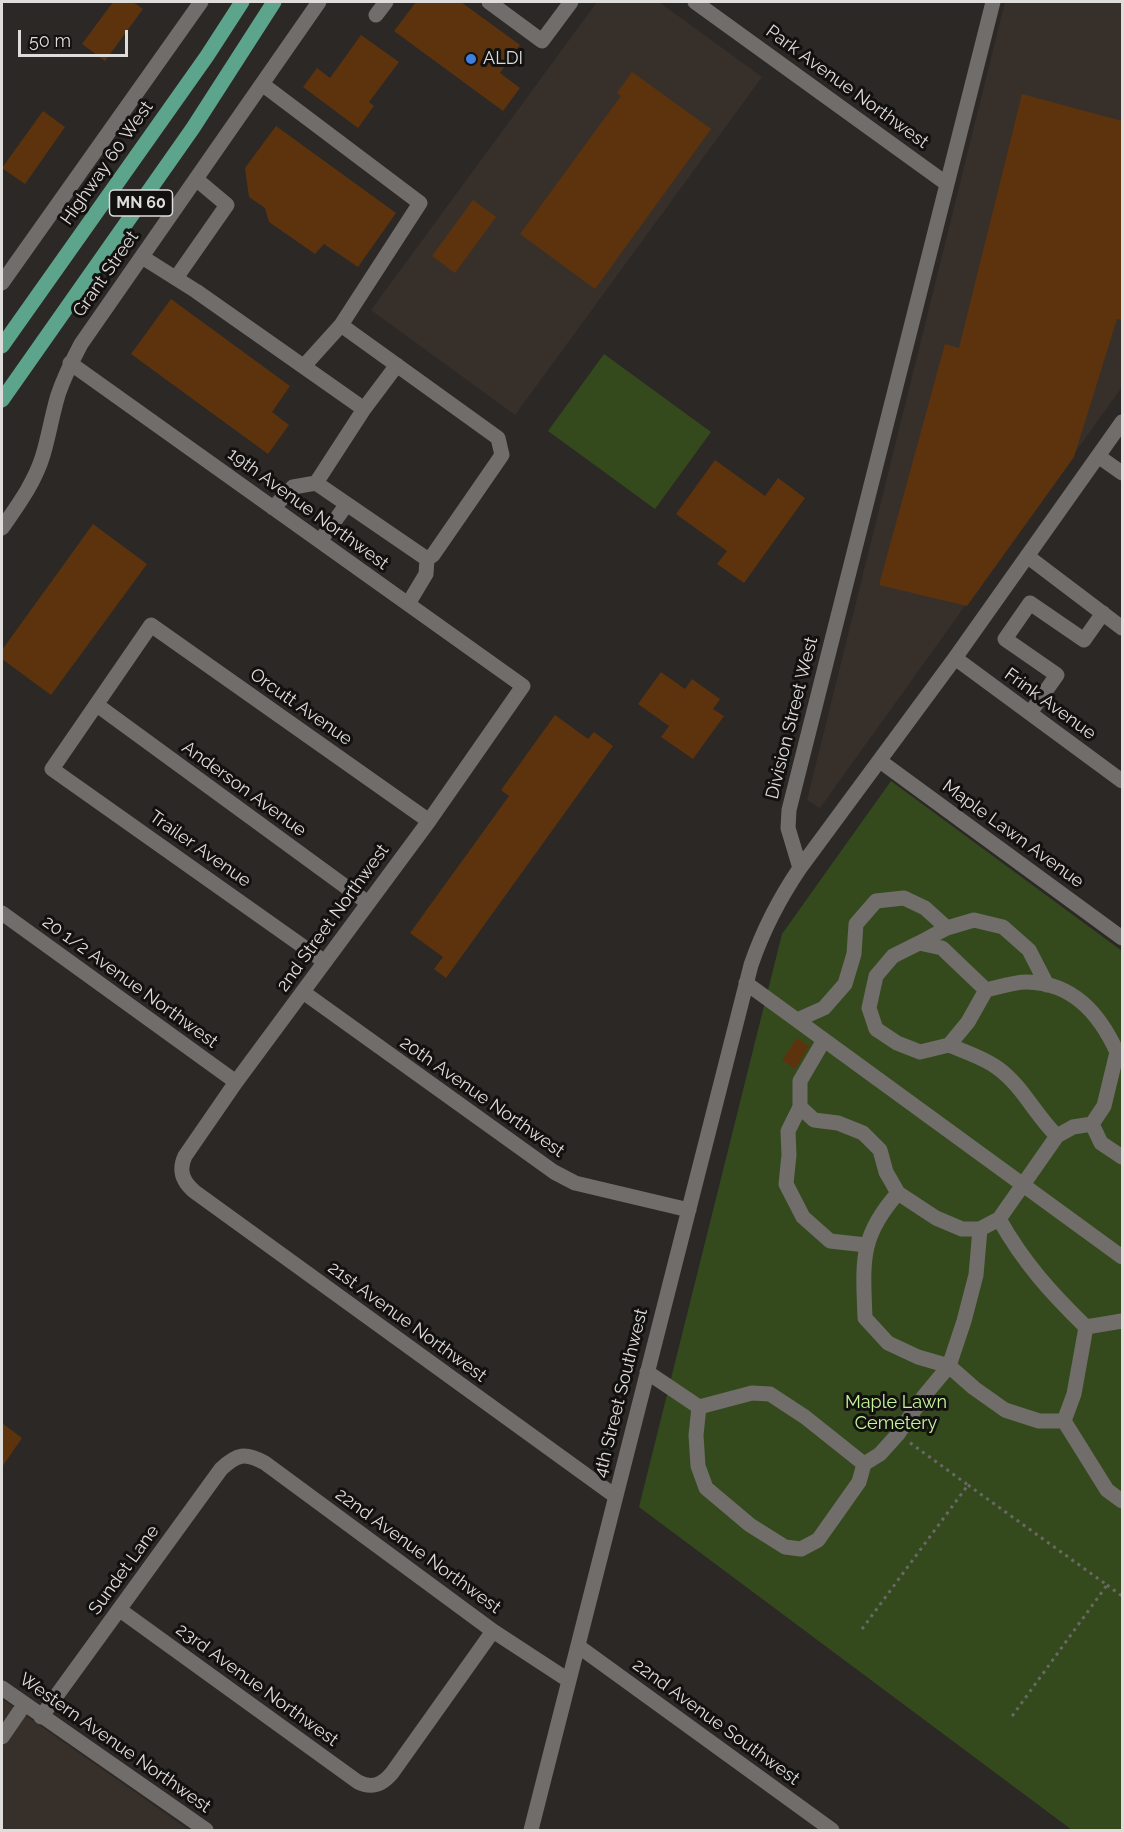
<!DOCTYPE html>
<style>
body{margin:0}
#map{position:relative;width:1124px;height:1832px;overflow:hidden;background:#2b2826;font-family:Raleway,sans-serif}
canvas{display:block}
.frame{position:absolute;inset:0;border:3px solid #dfdddb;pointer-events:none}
.scale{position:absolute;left:18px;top:30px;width:110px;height:27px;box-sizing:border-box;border:3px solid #dfdddb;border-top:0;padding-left:8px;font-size:18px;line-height:21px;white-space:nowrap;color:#dfdddb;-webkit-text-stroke:4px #131110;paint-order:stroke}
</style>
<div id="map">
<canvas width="1124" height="1832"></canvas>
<div class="frame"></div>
<div class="scale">50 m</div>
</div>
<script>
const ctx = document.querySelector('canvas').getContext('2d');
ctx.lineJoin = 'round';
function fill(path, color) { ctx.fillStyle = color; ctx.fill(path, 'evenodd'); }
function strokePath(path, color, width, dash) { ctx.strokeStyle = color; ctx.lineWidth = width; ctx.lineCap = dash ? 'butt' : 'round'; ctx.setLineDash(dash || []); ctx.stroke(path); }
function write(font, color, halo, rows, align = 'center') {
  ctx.font = font + ' Raleway,sans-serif'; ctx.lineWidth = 6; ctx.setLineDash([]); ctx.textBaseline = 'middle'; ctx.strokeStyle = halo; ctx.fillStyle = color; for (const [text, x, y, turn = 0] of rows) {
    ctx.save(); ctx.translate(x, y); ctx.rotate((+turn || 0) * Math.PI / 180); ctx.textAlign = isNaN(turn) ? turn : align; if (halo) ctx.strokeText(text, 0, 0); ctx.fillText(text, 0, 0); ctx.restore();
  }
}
fill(new Path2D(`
 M597 2H659L762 77 515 415 371 310Z
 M1005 2H1122V387L820 808 807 800Z
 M2 1699 189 1830H2Z`), '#37302a');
fill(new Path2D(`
 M604 354 711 432 655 509 548 431Z
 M891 781 1122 951V1830H1072L639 1507 782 934Z`), '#344a1d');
fill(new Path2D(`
 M113 2H133L143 9 105 61 82 44Z
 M416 2H461L520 45 500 73 520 88 503 111 394 31Z
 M361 35 399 62 369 102 374 106 358 128 303 87 317 68 330 78Z
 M632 72 711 129 595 289 520 234 621 96 617 93Z
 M1022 94 1122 121V320L1117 319 1074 457 967 606 879 585 945 344 959 348Z
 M43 111 65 127 25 184 2 168Z
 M276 126 396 213 358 267 324 244 315 254 269 222 265 208 249 197 245 168Z
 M473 200 496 217 455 273 432 256Z
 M171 299 290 386 272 412 289 425 268 454 131 354Z
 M715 460 765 496 778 478 805 498 744 583 717 564 727 551 676 514Z
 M93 524 147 564 51 695 2 659V650Z
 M661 672 685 689 692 679 720 699 713 709 724 716 693 759 661 737 669 726 638 704Z
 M555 715 588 739 594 732 613 746 446 978 434 969 443 957 410 933 509 796 501 790Z
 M797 1038 809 1046 795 1069 782 1060Z
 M2 1423 22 1438 2 1467Z`), '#5d330d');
strokePath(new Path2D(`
 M968 1485 1107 1585 1010 1719
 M1107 1585 1122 1596
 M862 1629 968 1485 909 1442`), '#6a6866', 3, [3, 4.5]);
strokePath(new Path2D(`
 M489 2 542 41 571 2
 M695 2 947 184
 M993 2 789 810 788 828 800 868 955 658 1122 422
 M376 15 386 2
 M142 257 196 291 364 409 316 483 427 559 433 555 502 455 498 438 341 325 420 203 262 84
 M176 278 227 205 196 179
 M2 283 201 2
 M70 363 523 686 429 821 236 1082 185 1156C178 1171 183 1182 195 1192L615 1496
 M304 366 341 325
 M364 409 397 365
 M1098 456 1122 473
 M273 508 293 487 316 483
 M2 528C18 505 35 482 43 455 49 435 52 415 58 395 64 377 72 361 81 344L319 2
 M320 541 347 504
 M1027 556 1122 628
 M408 604 426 574 427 559
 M955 658 1122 781
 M97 705 368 903
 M1030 713 1057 675 1005 639 1030 603 1084 640 1103 613
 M880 761 1122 938
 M2 913 236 1082
 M919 943 942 948 986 990 968 1022 949 1045 920 1052 897 1043 876 1029 869 1008 876 976 893 956Z
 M919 943 947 928 974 920 1003 927 1029 950 1047 985
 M325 962 52 769 151 625 429 821
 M746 983 1122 1257
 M986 990C999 987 1014 982 1027 982 1073 983 1099 1013 1117 1052L1122 1053
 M303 992 554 1172 575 1183 689 1210
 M797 1020 824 1008 845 984 854 954 856 924 876 901 904 898 925 908 947 928
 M824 1040 800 1081V1107L814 1120 838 1123 863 1133 880 1150 886 1172 898 1193 936 1218 962 1229H980L976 1275 964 1321 949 1366 924 1396 898 1434 880 1454 864 1464
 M949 1045C965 1052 985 1058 999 1069 1023 1087 1036 1116 1057 1136
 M800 1107 788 1131 789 1155 786 1184 803 1217 830 1241 866 1245
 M1092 1124 1104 1106 1117 1052
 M898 1193C859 1237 863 1262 865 1318L888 1343 918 1357 949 1366 974 1388 1005 1410 1039 1421H1064L1074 1394 1086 1327C1050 1292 1024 1263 999 1219L980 1229
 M999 1219 1057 1136 1073 1127 1092 1124 1101 1143 1122 1157
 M1086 1327 1122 1321
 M647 1372 699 1407 696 1435 698 1466 706 1488 750 1525 785 1547 801 1549 818 1540 859 1482 864 1464 805 1417 770 1394 752 1393 699 1407
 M1064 1421 1107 1490 1122 1501
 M120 1610 358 1782C372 1789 382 1785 392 1773L493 1631
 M578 1646 832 1830
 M2 1688 206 1830
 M41 1717 221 1469C237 1454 245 1452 265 1463L493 1631 568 1680
 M2 1737 24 1705
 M531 1830 751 965C763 930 779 899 800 868`), '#706d6a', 15);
strokePath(new Path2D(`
 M2 346 207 56 242 2
 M2 400 193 128 274 2`), '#5da48d', 15);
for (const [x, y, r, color] of [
 [471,59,6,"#3f7fe0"]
]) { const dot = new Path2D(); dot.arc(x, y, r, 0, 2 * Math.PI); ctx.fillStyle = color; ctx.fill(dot); strokePath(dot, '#131110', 2); }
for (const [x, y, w] of [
 [141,203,63]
]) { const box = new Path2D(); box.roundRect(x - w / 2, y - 13, w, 26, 4.5); ctx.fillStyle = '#131110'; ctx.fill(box); strokePath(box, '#dfdddb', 1.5); }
write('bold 16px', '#dfdddb', null, [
 ["MN 60",141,203]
]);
write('18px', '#dfdddb', '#131110', [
 ["ALDI",483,59]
], 'left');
write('18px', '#dfdddb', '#131110', [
 ["Park Avenue Northwest",847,87,36],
 ["Highway 60 West",107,163,-55],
 ["Grant Street",106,274,-55],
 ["19th Avenue Northwest",308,509,36],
 ["Frink Avenue",1050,704,36],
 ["Orcutt Avenue",301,707,35],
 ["Division Street West",792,718,-76],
 ["Anderson Avenue",244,789,36],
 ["Maple Lawn Avenue",1013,834,36],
 ["Trailer Avenue",200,849,35],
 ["2nd Street Northwest",333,918,-54],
 ["20 1/2 Avenue Northwest",130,982,36],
 ["20th Avenue Northwest",482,1097,35],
 ["21st Avenue Northwest",407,1322,36],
 ["4th Street Southwest",621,1393,-76],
 ["22nd Avenue Northwest",418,1551,36],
 ["Sundet Lane",124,1570,-54],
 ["23rd Avenue Northwest",257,1685,36],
 ["22nd Avenue Southwest",716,1722,36],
 ["Western Avenue Northwest",115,1743,35]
]);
write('18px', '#c6f69a', '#131110', [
 ["Maple Lawn",896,1403],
 ["Cemetery",896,1424]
]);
</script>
